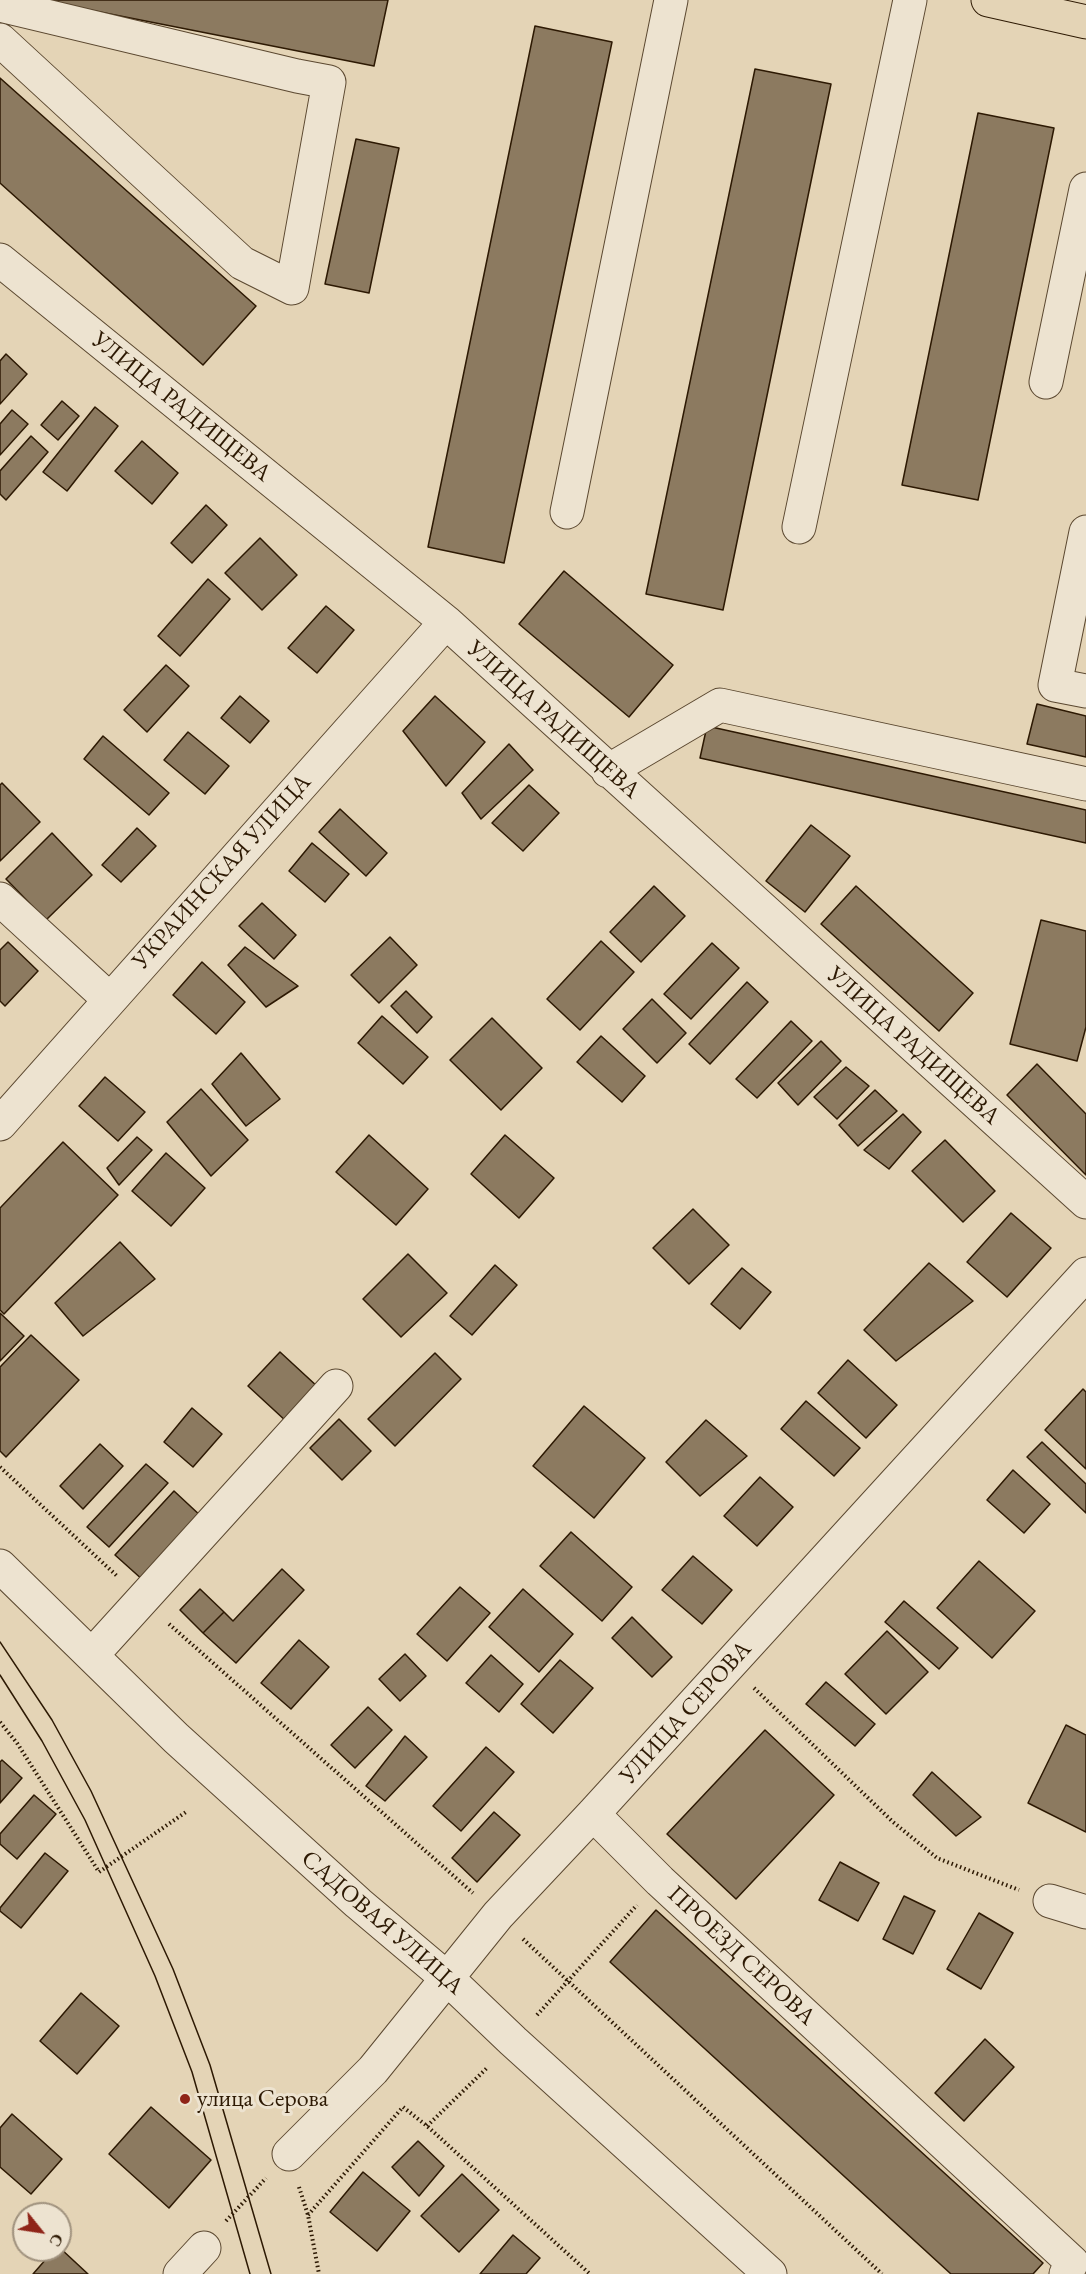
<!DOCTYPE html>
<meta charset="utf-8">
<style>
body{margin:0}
#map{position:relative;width:1086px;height:2274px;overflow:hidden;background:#e4d4b6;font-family:"EB Garamond",serif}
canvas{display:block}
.north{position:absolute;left:12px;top:2202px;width:60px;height:60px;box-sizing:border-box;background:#ede3d0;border:2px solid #a0927e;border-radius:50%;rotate:120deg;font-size:16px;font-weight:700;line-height:24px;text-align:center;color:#2d1903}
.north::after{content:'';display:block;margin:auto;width:21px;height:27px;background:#8f2418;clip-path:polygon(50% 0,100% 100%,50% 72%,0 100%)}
</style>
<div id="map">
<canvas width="1086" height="2274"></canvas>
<div class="north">С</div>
</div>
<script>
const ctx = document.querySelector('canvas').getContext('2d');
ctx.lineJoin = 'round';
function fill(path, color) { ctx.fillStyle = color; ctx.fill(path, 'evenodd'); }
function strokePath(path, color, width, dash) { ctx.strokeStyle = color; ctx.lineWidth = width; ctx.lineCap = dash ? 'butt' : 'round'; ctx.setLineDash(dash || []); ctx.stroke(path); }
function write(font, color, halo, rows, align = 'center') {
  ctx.font = font + ' "EB Garamond",serif'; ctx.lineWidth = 6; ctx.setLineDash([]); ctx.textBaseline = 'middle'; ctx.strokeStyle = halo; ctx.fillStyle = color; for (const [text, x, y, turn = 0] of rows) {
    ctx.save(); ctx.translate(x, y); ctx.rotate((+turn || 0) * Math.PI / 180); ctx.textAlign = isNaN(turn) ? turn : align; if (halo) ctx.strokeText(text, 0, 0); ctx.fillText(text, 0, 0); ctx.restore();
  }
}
const building = new Path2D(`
 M39 0H388L374 66Z
 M535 26 612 42 504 563 428 547Z
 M755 69 831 84 723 610 646 594Z
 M0 78 256 306 203 365 0 183Z
 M978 113 1054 128 978 500 902 485Z
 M356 139 399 148 369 293 325 284Z
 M6 354 27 374 0 404V361Z
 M62 401 79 416 58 440 41 425Z
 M95 407 118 426 67 491 43 472Z
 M12 410 28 424 0 455V424Z
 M31 436 48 452 6 500 0 494V471Z
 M142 441 178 473 152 504 115 471Z
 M206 505 227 525 192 563 171 543Z
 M260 538 297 575 262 610 225 573Z
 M564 571 673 665 629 717 519 624Z
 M208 579 230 599 180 656 158 636Z
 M326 606 354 630 317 673 288 648Z
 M166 665 189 686 147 732 124 710Z
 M240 696 269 721 250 743 221 718Z
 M435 696 485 742 446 786 403 731Z
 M1037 704 1086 716V757L1027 744Z
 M707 726 1086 810V843L700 758Z
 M188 732 229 766 205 794 164 760Z
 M103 736 169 793 149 815 84 759Z
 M509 744 533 770 481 819 462 793Z
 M2 783 40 822 0 861V785Z
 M529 785 559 813 523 851 492 823Z
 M340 809 387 853 366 876 319 832Z
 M811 825 850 856 805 912 766 881Z
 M137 828 156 846 121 882 102 865Z
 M52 833 92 875 46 920 6 879Z
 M312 843 349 874 325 902 289 871Z
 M654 886 685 916 641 962 610 932Z
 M856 886 973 993 939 1031 821 924Z
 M262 903 296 935 274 959 239 926Z
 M1041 920 1086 931V1027L1077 1061 1010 1044Z
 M390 937 417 965 379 1003 351 975Z
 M601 941 634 972 580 1030 547 999Z
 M8 942 38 971 5 1006 0 1001V950Z
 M712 943 739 968 691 1019 664 994Z
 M245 947 298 986 266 1007 228 965Z
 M202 962 245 1002 216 1034 173 995Z
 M747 982 768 1002 710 1064 689 1044Z
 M406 991 432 1017 417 1033 391 1006Z
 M652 999 686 1033 657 1063 623 1029Z
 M382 1016 428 1057 403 1084 358 1043Z
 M492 1018 542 1068 501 1110 450 1060Z
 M791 1021 812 1041 757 1098 736 1079Z
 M601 1036 645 1076 622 1102 577 1062Z
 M821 1041 841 1061 798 1105 778 1083Z
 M241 1053 280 1099 246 1126 212 1084Z
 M1037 1064 1086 1114V1175L1007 1095Z
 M846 1067 869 1086 837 1119 814 1097Z
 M105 1077 145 1112 118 1141 79 1106Z
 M201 1089 248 1140 211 1176 167 1122Z
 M875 1090 897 1111 858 1146 839 1125Z
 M903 1114 921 1132 889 1169 864 1150Z
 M369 1135 428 1189 396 1225 336 1172Z
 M505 1135 554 1178 519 1218 471 1174Z
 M137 1137 152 1150 119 1185 107 1168Z
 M945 1140 995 1191 963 1222 912 1171Z
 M63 1142 118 1195 4 1314 0 1310V1208Z
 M166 1153 205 1188 171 1226 132 1191Z
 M693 1209 729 1245 689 1284 653 1248Z
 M1011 1213 1051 1248 1007 1297 967 1262Z
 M120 1242 155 1279 83 1336 55 1303Z
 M408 1254 447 1293 401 1337 363 1299Z
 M929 1263 973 1301 896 1361 864 1330Z
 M495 1265 517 1285 472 1335 450 1316Z
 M742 1268 771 1292 740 1329 711 1304Z
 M0 1313 24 1336 0 1361Z
 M31 1335 79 1380 6 1457 0 1451V1367Z
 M280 1352 319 1388 287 1422 248 1386Z
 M435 1353 461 1379 395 1446 368 1419Z
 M848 1360 897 1405 866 1438 818 1393Z
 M1083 1389 1086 1392V1469L1045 1430Z
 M806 1401 860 1448 834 1476 781 1429Z
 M584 1406 645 1458 594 1518 533 1466Z
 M192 1408 222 1434 193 1467 164 1442Z
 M339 1419 371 1451 342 1480 310 1448Z
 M706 1420 747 1456 700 1496 666 1462Z
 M1042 1442 1086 1484V1513L1027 1457Z
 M100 1444 123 1466 83 1509 60 1486Z
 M146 1464 168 1483 109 1547 87 1527Z
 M1013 1470 1050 1504 1024 1533 987 1500Z
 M760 1477 793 1507 757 1546 724 1516Z
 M174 1491 203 1518 144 1581 115 1555Z
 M571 1532 632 1587 602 1621 540 1566Z
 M693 1556 732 1590 702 1624 662 1590Z
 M979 1561 1035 1611 992 1658 937 1608Z
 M282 1569 304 1590 236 1663 203 1633 224 1612 233 1621Z
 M460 1587 490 1613 447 1661 417 1634Z
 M200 1589 224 1612 203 1633 180 1610Z
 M523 1589 573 1634 539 1672 489 1627Z
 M904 1601 958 1648 939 1669 885 1622Z
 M632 1617 672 1657 652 1677 612 1638Z
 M887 1631 928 1672 886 1714 845 1674Z
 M299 1640 329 1667 291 1709 261 1683Z
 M405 1654 426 1676 400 1701 379 1679Z
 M491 1655 523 1684 499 1712 466 1683Z
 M560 1660 593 1688 553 1733 521 1704Z
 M826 1682 875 1724 855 1746 806 1704Z
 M368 1707 392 1730 355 1768 331 1745Z
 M1066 1725 1086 1735V1832L1028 1803Z
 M765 1730 834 1795 736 1899 667 1834Z
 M405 1736 427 1757 385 1801 366 1786Z
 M486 1747 514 1772 461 1831 433 1806Z
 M2 1760 22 1778 0 1803V1762Z
 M932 1772 981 1817 956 1836 913 1795Z
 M34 1795 56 1814 17 1859 0 1844V1834Z
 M494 1812 520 1835 477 1882 452 1858Z
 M45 1853 68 1871 21 1928 0 1911V1908Z
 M840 1862 879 1883 858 1921 819 1900Z
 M904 1896 935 1911 913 1954 883 1939Z
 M656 1910 1043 2263 1033 2274H951L610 1962Z
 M979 1913 1013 1933 981 1989 947 1969Z
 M81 1993 119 2026 77 2074 40 2041Z
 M985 2039 1014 2067 964 2121 935 2093Z
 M151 2107 211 2160 169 2208 109 2154Z
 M12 2114 62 2159 31 2194 0 2167V2128Z
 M418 2141 444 2166 419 2196 392 2167Z
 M363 2172 410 2211 377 2251 330 2212Z
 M462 2174 499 2210 459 2252 421 2216Z
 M513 2235 540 2258 526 2274H480Z
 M60 2248 88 2274H33L54 2250Z`);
fill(building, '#8c7a60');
strokePath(building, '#2d1903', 1.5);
const minor = new Path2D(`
 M0 5 297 76 329 82 292 288 242 263 0 40
 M0 260 446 622 1086 1202
 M1046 382 1086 189
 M567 512 671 0
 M799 527 910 0
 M1086 532 1055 685 1086 691
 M608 771 720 705 1086 784
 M0 899 109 999
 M0 1124 446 622
 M0 1566 176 1738 358 1903 448 1979 513 2041 770 2274
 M92 1655 336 1386
 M593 1814 660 1881 1072 2262 1066 2274
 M1050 1901 1086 1912
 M289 2154 373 2070 498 1915 593 1814 1086 1274
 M180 2274 204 2248`);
const major = new Path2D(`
 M988 0 1086 22`);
strokePath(minor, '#5b4830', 35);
strokePath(major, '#2d1903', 35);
strokePath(new Path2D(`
 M0 1467 117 1576
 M169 1624 473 1893
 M754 1688 893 1822 937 1858 1019 1890
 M0 1722 17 1743 99 1872 186 1812
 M523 1939 882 2274
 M537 2015 637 1905
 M427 2126 488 2067
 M299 2187 308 2215 319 2274
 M308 2215 403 2107 427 2126 590 2274
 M226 2221 266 2178`), '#2d1903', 4, [1.5, 3]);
strokePath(minor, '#ede3d0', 33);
strokePath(major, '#e4d4b6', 33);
strokePath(new Path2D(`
 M0 1642 52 1720 91 1791 173 1969 210 2065 271 2274
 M0 1675 42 1741 85 1820 155 1976 192 2072 250 2274`), '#2d1903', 1.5);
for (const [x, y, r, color] of [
 [185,2099,6,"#8f2418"]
]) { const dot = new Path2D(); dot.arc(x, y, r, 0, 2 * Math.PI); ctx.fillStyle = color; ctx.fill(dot); strokePath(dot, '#ede3d0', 2); }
write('24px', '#2d1903', '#ede3d0', [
 ["УЛИЦА РАДИЩЕВА",181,407,39],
 ["УЛИЦА РАДИЩЕВА",553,720,42],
 ["УКРАИНСКАЯ УЛИЦА",222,872,-48],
 ["УЛИЦА РАДИЩЕВА",913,1046,42],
 ["УЛИЦА СЕРОВА",686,1713,-48],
 ["САДОВАЯ УЛИЦА",382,1923,41],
 ["ПРОЕЗД СЕРОВА",741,1956,43]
]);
write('24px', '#2d1903', '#ede3d0', [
 ["улица Серова",197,2099]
], 'left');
</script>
